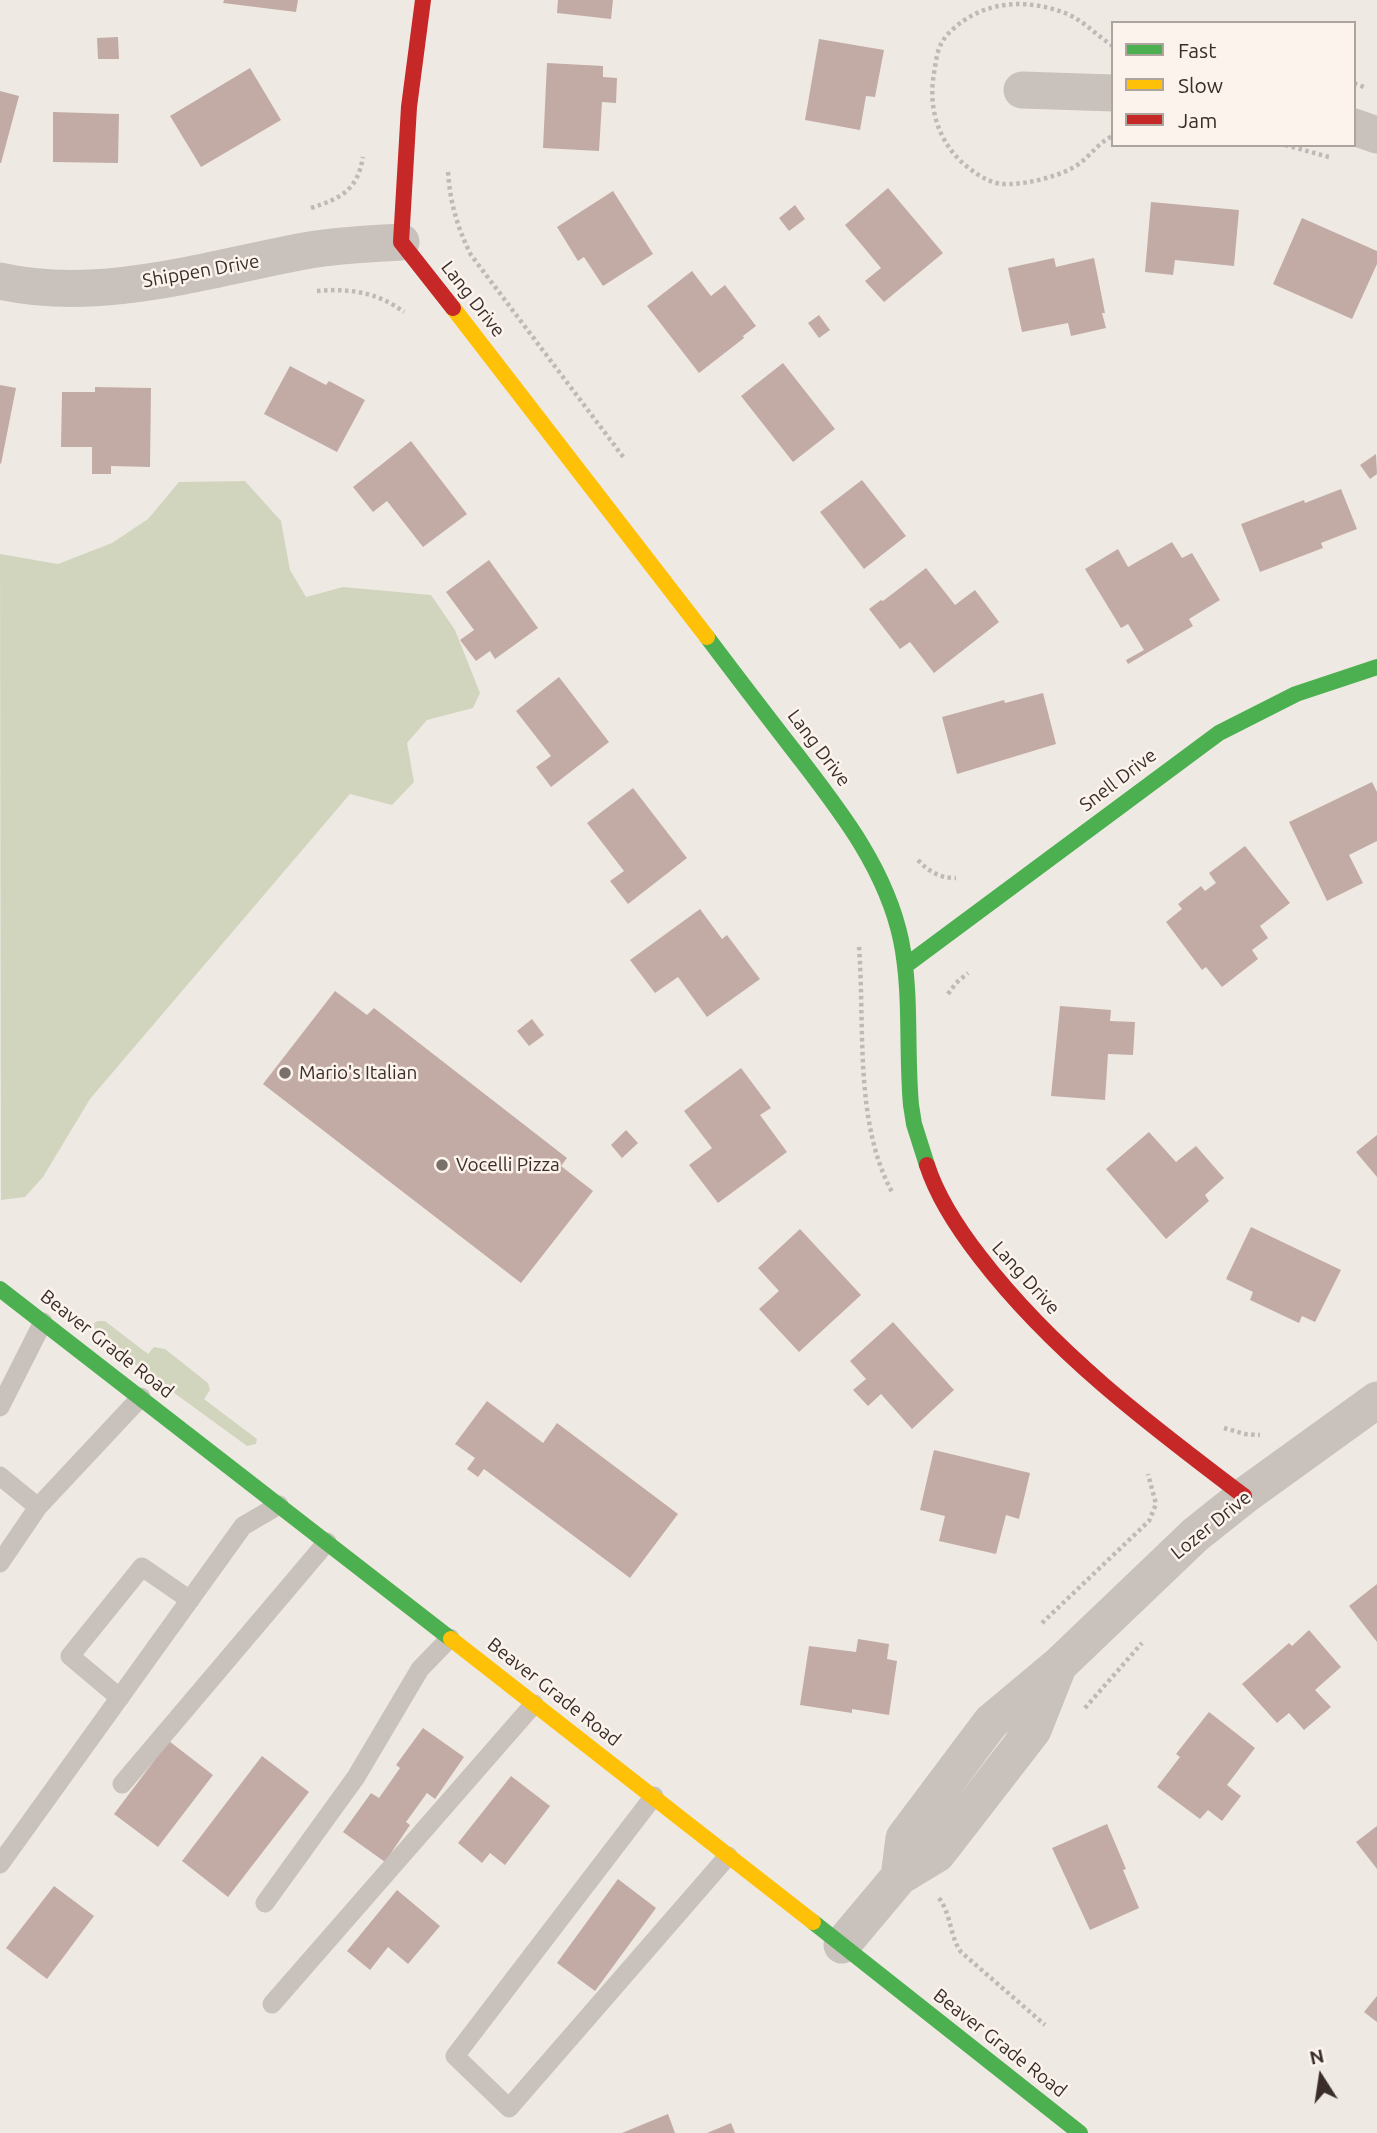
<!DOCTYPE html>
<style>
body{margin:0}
#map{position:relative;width:1377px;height:2133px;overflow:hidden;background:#efe9e4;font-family:Ubuntu,sans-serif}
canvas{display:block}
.legend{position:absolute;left:1111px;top:21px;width:245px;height:126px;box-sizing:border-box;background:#fbf3ec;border:2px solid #aea49e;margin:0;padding:9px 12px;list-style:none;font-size:21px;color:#3a2d2a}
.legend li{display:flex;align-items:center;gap:14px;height:35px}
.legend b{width:35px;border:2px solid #aea49e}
.north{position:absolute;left:1286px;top:2042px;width:70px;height:70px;-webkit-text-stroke:5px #fbf3ec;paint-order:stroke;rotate:348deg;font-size:19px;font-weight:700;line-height:28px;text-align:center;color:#3a2d2a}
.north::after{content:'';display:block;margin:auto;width:24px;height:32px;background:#3a2d2a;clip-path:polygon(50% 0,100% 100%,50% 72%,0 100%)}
</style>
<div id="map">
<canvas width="1377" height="2133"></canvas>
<ul class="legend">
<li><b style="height:9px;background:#4caf50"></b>Fast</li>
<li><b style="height:9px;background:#ffc107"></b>Slow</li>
<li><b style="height:9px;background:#c62828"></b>Jam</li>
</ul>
<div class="north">N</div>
</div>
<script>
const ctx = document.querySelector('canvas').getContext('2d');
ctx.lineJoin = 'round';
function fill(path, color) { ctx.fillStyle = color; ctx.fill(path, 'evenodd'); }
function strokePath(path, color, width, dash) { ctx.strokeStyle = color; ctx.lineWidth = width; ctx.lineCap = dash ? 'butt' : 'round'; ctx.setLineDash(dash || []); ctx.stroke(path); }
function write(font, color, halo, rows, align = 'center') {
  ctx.font = font + ' Ubuntu,sans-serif'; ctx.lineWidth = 5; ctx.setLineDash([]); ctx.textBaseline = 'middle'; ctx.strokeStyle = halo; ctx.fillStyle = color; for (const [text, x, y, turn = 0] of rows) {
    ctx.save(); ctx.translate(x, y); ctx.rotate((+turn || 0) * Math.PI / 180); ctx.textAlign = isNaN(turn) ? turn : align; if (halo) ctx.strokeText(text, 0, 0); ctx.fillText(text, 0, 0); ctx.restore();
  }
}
fill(new Path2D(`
 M245 481 281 521 290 570 306 597 343 587 431 595 455 630 480 693 473 708 427 720 407 743 414 782 392 805 350 794 90 1099 43 1177 25 1197 1 1200 0 554 58 564 112 543 148 519 179 482Z
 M98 1321H105L148 1354 154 1347 165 1349 208 1383 210 1390 204 1399 257 1439 256 1444 247 1446 129 1360 95 1331 94 1323Z`), '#d2d5be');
fill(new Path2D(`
 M224 0H298L296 12 223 3Z
 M558 0H613L611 19 557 13Z
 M118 37 119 59H98L97 38Z
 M819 39 884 50 875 97 866 96 860 130 805 120Z
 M547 63 603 66V77L617 78 616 103 602 102 599 151 543 148Z
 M250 68 281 120 201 167 170 116Z
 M0 91 19 96 1 163H0Z
 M53 112 119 114 118 163 53 162Z
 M888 188 943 253 884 302 865 281 881 268 845 225Z
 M613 191 653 254 603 286 584 257 578 261 557 227Z
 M1151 202 1239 210 1234 266 1175 260 1173 275 1145 272Z
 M795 205 805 219 789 231 779 218Z
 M1302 218 1377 251V264L1352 319 1273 284Z
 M1054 258 1056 267 1094 258 1105 313H1102L1106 328 1071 336 1068 323 1022 332 1008 268Z
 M692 271 711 296 725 285 756 326 743 336 744 338 699 373 647 306Z
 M819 315 830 330 819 338 808 323Z
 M783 363 835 429 793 462 741 396Z
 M290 366 326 385 329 381 365 400 337 452 264 414Z
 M0 385 16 388 1 464 0 463Z
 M95 387 151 388 150 467 111 466V474H92V447H61L62 392H95Z
 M411 441 467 514 423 547 387 501 373 512 353 487Z
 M1376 454 1377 474 1370 479 1360 465Z
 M862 480 906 536 864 569 820 512Z
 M1341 489 1357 529 1321 543 1323 548 1260 572 1241 524 1304 500 1305 503Z
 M1172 542 1182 558 1192 553 1220 600 1189 619 1193 626 1128 664 1126 660 1144 650 1128 624 1121 628 1085 569 1118 549 1128 567Z
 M489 560 538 628 495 659 490 651 476 661 460 640 474 630 446 592Z
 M926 568 955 605 975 590 999 622 934 673 910 642 900 649 869 609 881 600 883 601Z
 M559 677 609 742 551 787 536 767 551 756 516 711Z
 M1043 693 1056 744 957 774 942 717 1004 700 1005 703Z
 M1372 782 1377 792V841L1349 855 1363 883 1327 901 1289 822Z
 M633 788 687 858 628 904 610 881 624 871 587 823Z
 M1245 846 1290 903 1260 926 1268 938 1252 950 1258 959 1222 987 1206 967 1202 970 1166 922 1182 909 1178 904 1201 886 1205 891 1216 883 1209 873Z
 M700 909 722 939 727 935 760 979 707 1017 678 977 655 993 630 960Z
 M335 991 367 1015 374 1008 567 1158 561 1166 593 1191 521 1283 263 1084Z
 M1060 1006 1111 1010 1110 1021 1135 1022 1133 1055 1108 1054 1105 1100 1051 1096Z
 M532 1019 544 1035 529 1046 517 1031Z
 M741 1068 771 1108 760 1115 787 1152 718 1203 689 1165 712 1148 684 1111Z
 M626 1130 638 1143 622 1158 611 1145Z
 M1149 1132 1176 1162 1196 1146 1224 1178 1205 1195 1209 1201 1166 1239 1106 1169Z
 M1377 1135V1177L1356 1152Z
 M1251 1227 1341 1270 1315 1322 1302 1316 1299 1323 1250 1300 1253 1292 1226 1279Z
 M800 1229 861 1295 799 1352 759 1309 779 1291 758 1268Z
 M893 1322 954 1390 912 1429 881 1394 868 1406 853 1390 866 1379 850 1361Z
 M487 1401 543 1443 557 1423 678 1514 630 1578 484 1469 478 1477 467 1469 475 1458 455 1444Z
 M934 1450 1030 1473 1019 1519 1006 1515 996 1554 939 1541 945 1516 920 1510Z
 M1377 1584V1642L1349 1606Z
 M1309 1630 1341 1667 1315 1690 1331 1707 1304 1730 1289 1713 1277 1723 1242 1684 1289 1643 1292 1646Z
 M858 1639 889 1644 887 1659 897 1661 889 1715 852 1709V1713L800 1705 809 1646 856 1652Z
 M1209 1712 1255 1748 1227 1785 1241 1796 1222 1821 1208 1810 1200 1819 1157 1787 1180 1757 1176 1754Z
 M423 1728 464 1757 435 1799 427 1793 406 1822 410 1825 385 1862 343 1832 371 1793 379 1798 400 1768 396 1765Z
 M169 1741 213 1775 158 1847 114 1814Z
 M262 1756 309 1792 228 1897 182 1861Z
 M511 1776 550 1806 505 1865 490 1853 482 1863 458 1843Z
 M1107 1824 1126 1869 1123 1870 1139 1908 1090 1930 1052 1848Z
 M1377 1826V1869L1356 1842Z
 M618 1879 656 1908 595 1991 557 1963Z
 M54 1886 94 1916 47 1979 6 1948Z
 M397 1890 440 1926 408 1964 388 1947 370 1970 347 1951Z
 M1377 1996V2022L1364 2012Z
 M668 2114 675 2133H622Z
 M731 2123 735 2133H707Z`), '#c3aba5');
strokePath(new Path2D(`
 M1113 46C1096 35 1083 20 1065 13 1030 0 994 0 963 21 955 27 946 34 941 44 936 54 935 68 933 80 929 115 942 148 970 169 982 178 994 185 1009 184 1029 184 1065 175 1080 163 1092 154 1099 142 1113 136
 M1354 83 1366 88
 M1285 145 1329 157
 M448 172C450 202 457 227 471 255L624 458
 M311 208C341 198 357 191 363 157
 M317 291C349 288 377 292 404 312
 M918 860C929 872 940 878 956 878
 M859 947C865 1025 854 1122 892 1192
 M948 994 956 983 968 973
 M1224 1428 1245 1434 1260 1435
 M1042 1623 1149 1521 1156 1504 1148 1474
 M1085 1708 1142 1643
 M939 1898C952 1916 949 1935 961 1952L1045 2025`), '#c1b9b5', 4.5, [3.5, 3.5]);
strokePath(new Path2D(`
 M0 1407 43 1322
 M0 1476 38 1507 141 1397
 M0 1563 38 1507
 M120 1698 70 1656 142 1567 190 1600
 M122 1784 327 1542
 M654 1796 455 2056 509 2108 728 1856
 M0 1864 243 1526 279 1505
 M265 1903 356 1777 420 1669 450 1638
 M272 2004 534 1704`), '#c9c1bc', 19);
strokePath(new Path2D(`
 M1022 90 1113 93
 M1354 127 1377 135
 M0 281C102 304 210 268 310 250 340 245 370 244 401 242
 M899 1877 904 1838 991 1722 1058 1666 1195 1535 1244 1496 1377 1400
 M842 1945 899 1877 937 1854 1033 1730 1058 1667`), '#c9c1bc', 37);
strokePath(new Path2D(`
 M707 637C737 677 767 716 798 756 841 812 886 869 901 940 912 994 906 1050 911 1105L914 1124 927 1165
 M905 966 1219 733 1296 694 1377 667
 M0 1289 451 1639
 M813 1922 1080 2133`), '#4caf50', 16);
strokePath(new Path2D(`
 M453 308 707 637
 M451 1639 813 1922`), '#ffc107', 16);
strokePath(new Path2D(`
 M423 0 409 107 401 242 453 308
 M927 1165C938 1199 959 1230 980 1257 1053 1352 1150 1425 1244 1496`), '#c62828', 16);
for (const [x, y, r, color] of [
 [285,1073,7,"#796f6b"],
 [442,1165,7,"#796f6b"]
]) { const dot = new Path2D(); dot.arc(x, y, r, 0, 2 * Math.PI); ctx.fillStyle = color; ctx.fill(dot); strokePath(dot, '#fbf3ec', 2.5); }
write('19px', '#3a2d2a', '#fbf3ec', [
 ["Shippen Drive",201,271,-10],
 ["Lang Drive",473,299,52],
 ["Lang Drive",819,748,53],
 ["Snell Drive",1118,780,-37],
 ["Lang Drive",1026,1278,48],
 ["Beaver Grade Road",107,1344,38],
 ["Lozer Drive",1211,1525,-39],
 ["Beaver Grade Road",554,1692,38],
 ["Beaver Grade Road",1000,2043,38]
]);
write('19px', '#3a2d2a', '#fbf3ec', [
 ["Mario's Italian",299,1073],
 ["Vocelli Pizza",456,1165]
], 'left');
</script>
